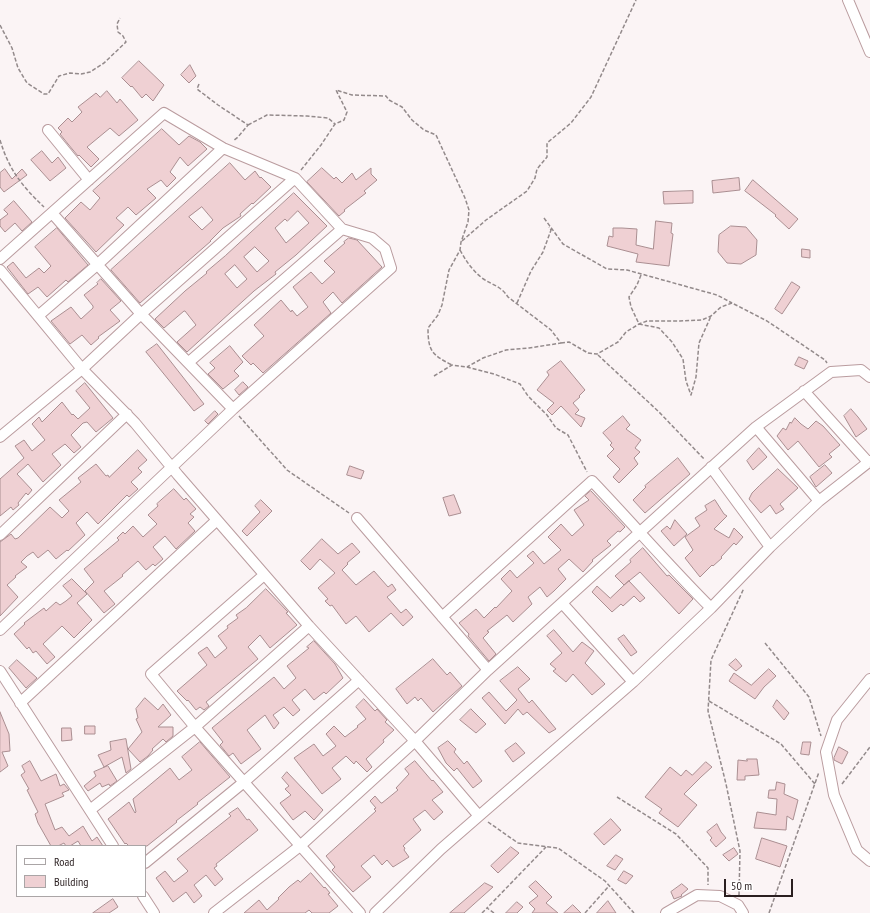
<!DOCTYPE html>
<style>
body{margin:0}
#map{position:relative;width:870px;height:913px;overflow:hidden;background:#fbf4f5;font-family:"PT Sans Narrow",sans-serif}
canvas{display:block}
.legend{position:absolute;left:16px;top:845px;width:130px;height:52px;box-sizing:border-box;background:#fff;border:1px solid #aaa5a6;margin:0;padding:5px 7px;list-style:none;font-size:12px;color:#2a1f20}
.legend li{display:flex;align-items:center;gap:8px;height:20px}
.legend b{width:20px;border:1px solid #aaa5a6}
.scale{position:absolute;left:724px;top:879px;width:69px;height:18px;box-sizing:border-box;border:2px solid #2a1f20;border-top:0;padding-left:5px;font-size:12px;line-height:14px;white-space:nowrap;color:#2a1f20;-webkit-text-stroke:3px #fff;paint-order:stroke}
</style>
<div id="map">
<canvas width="870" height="913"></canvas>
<ul class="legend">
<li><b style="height:5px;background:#fff"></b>Road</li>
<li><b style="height:11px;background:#efd0d3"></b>Building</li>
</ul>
<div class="scale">50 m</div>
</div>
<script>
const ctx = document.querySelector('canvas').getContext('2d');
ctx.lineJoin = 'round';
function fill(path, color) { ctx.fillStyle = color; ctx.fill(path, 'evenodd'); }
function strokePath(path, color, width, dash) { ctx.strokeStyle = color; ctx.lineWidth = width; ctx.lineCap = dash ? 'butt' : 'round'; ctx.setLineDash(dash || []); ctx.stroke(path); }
const building = new Path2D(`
 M139 61 164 85 153 101 146 94 142 98 132 86 131 87 122 78Z
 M190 65 196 76 189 83 181 75Z
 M107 91 117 103 120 99 138 120 119 136 110 128 87 147 99 159 91 167 79 155 78 156 68 144 60 134 62 132 58 128 68 118 72 122 82 112 78 107 96 93 100 97Z
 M162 129 179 145 189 136 200 142 207 149 188 166 180 157 170 172 176 178 167 187 161 180 147 189 156 198 136 215 128 207 116 218 124 225 96 252 65 218 81 202 90 210 100 198 93 191Z
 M42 151 52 163 58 157 66 168 50 181 31 160Z
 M230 163 245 180 255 171 260 178 261 177 271 187 253 204 252 203 240 214 241 216 223 228 210 241H211L140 303 111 270ZM202 207 213 220 202 230 189 217Z
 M322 168 334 179 336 177 342 183 352 173 356 180 371 168V174L377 180 364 191 366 193 344 210 345 211 339 216 307 182Z
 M5 169 12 179 22 169 27 175 4 192 0 187V173Z
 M739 178 740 190 713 193 712 181Z
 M753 180 798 219 789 229 775 216 776 215 745 191Z
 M693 191V203L664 204 663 192Z
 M294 193 327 226 296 255 275 272 276 274 254 291 187 352 177 342 196 325 185 311H184L164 328 155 319 185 291 207 273 206 272 225 256ZM298 211 309 223 286 243 275 228 285 219 287 221ZM255 247 269 261 257 272 244 257ZM235 265 247 279 237 288 225 274Z
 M14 201 32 222 22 231 15 223 5 232 0 226V220L8 214 4 210Z
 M656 221 672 223 671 233 673 234 669 266 636 262 638 254 607 246 609 236 613 237V228H622L637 229 636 245 653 249Z
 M731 226 746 227 757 240 756 255 741 264 727 263 718 252 719 235Z
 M57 228 88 265 68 282 66 280 47 297 38 287 28 294 7 267 13 262 26 278 39 268 44 273 51 266 35 247Z
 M349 238 357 240 382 267 342 303 333 292 323 302 331 313 263 373 253 363 251 365 242 356 264 336 254 325 281 300 291 312 292 310 297 316 308 307 293 287 311 272 322 284 335 272 324 261 345 243 344 242Z
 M802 249 810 250V258L802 257Z
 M101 279 121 301 110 310 120 321 98 337 99 338 91 345 82 335 70 344 51 321 71 307 81 319 93 308V306L84 295 98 284 97 283Z
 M792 282 800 287 782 314 775 309Z
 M157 344 204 404 194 411 146 352Z
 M230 346 243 362 234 371 239 376 223 389 208 374 215 368 210 363Z
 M799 357 808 361 804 369 795 365Z
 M561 361 585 390 579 396 580 397 573 403 579 410 575 414 585 418 581 427 561 406 552 415 547 410 554 403 537 390 549 375 547 372Z
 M243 382 248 387 239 395 235 390Z
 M85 383 113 418 96 432 87 422 83 423 71 435 81 447 74 453 65 444 52 454 61 465 43 482 28 464 17 474 32 490 28 495 26 493 18 503 19 505 13 510 11 507 0 516V479L24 458 15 446 24 440 32 451 45 440 32 424 39 417 42 422 62 402 72 415 73 414 78 419 90 408 76 391Z
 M851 409 858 417 867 429 856 437 844 416Z
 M215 411 218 414 208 424 205 421Z
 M623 416 630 425 626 429 641 440 635 448 640 452 634 458 638 464 619 483 613 477 620 469 607 456 614 449 610 445 612 443 603 433Z
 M795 418 801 424 808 429 816 421 823 426 840 445 829 454 832 457 819 467 798 441 788 450 777 436 783 428 786 430 790 422 791 423Z
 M759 448 767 457 753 470 747 461Z
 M138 450 147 460 138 468 142 472 131 482 138 489 129 497 127 495 98 524 87 512 76 523 85 535 68 551 67 550 56 559 48 550 38 558 33 552 27 556 21 562 27 567 15 576 16 577 7 585 18 597 0 616V542L11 534 15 539 18 538 50 507 62 518 69 511 59 500 81 482 78 478 96 464 106 476 108 475 109 477Z
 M678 458 690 474 645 513 633 500 646 487 645 486Z
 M825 465 832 473 816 487 810 477Z
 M350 466 364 471 361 479 347 475Z
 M778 469 798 488 780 504 784 509 776 514 770 505 761 513 749 499 752 493 759 486Z
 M174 489 184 500 186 498 196 509 190 514 194 517 188 523 195 531 176 549 165 536 153 547 163 559 155 566 153 564 146 570 138 561 122 575 123 576 104 591 115 604 104 613 85 591 94 582 84 569 119 540 117 538 123 532 125 534 133 526 143 537 157 524 148 515 158 506 157 504Z
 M591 491 625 527 620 532 618 531 607 541 611 545 592 560 593 561 583 572 569 559 568 560 558 569 566 579 554 591 547 597 540 587 528 597 532 604 513 622 507 615 487 631 489 632 483 638 496 654 489 661 468 636 469 634 459 623 476 609 484 618 495 607 496 608 512 591 501 579 510 570 517 578 534 563 527 556 533 551 544 564 561 550 548 537 561 524 572 536 584 525 574 510 589 500 585 496Z
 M454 495 461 513 449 516 443 498Z
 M261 500 272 511 247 536 242 531 260 512 255 506Z
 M715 500 724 514 727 516 714 529 729 538 734 528 743 537 736 545 734 543 721 557 722 558 713 566 712 565 700 577 685 558 693 550 685 537 700 526 695 518 707 510 705 506Z
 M675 520 687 534 674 546 661 531 667 526 670 529Z
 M322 539 338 554 352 543 360 552 347 563 348 564 342 570 356 585 374 571 388 587 392 584 396 590 387 597 401 613 406 609 413 617 403 626 391 613 369 632 356 616 346 624 332 605 330 606 325 601 328 599 318 588 335 573 320 559 310 570 301 561Z
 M643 548 667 576 669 575 693 599 679 614 640 572 624 585 615 576 631 562 630 560Z
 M72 579 87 594 77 603 92 620 74 638 62 626 43 644 55 657 47 664 36 651 33 653 29 647 27 649 14 634 25 624 24 623 44 608 46 611 56 602 60 605 66 601 72 596 63 586Z
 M629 581 645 598 640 602 634 596 623 606 621 604 612 612 592 592 597 586 610 598Z
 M266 589 288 612 286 613 297 625 270 648 260 635 248 647 258 659 206 702 209 706 204 710 200 707 196 710 188 700 187 701 177 691 207 665 198 653 207 647 215 658 227 648 218 636 228 628 227 626 238 618 236 615 246 608Z
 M554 630 573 652 582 642 594 651 585 663 605 684 592 695 573 674 566 682 553 671 556 669 550 664 562 653 547 636Z
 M624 635 637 652 631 656 618 639Z
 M314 641 335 664 343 678 326 694 324 692 314 700 305 689 293 699 292 700 300 710 293 716 284 707 273 715 279 723 274 729 265 715 247 730 261 749 241 764 233 753 229 756 220 745 223 742 212 728 274 677 284 689 296 678 287 666 309 648 307 647Z
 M433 659 447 675 450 672 462 686 433 712 421 698 418 701 415 697 407 704 396 689Z
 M736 659 742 666 736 671 729 665Z
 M17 660 37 678 26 688 9 668Z
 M518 667 530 679 518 689 529 703 532 700 556 729 549 733 527 712 523 715 518 709 505 724 482 698 489 692 506 711 517 700 500 681Z
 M769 669 776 676 764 687 755 699 729 681 734 673 751 685Z
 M145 698 158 710 163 704 171 715 158 727H173V736L166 742 163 739 152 749 153 750 148 756 140 762 128 749 142 732 136 719 138 718 136 709Z
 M364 699 375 711 377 709 387 720 385 722 394 730 383 740 384 742 366 759 372 767 367 772 356 761 354 764 346 756 332 768 341 779 322 794 294 758 314 744 323 756 336 746 326 734 334 726 345 737 358 727 357 726 366 719 356 707Z
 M777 700 789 713 784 720 773 707Z
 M471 709 486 724 476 733 460 720Z
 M0 712 9 734 10 751 2 752 8 766 0 772Z
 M85 726H95V734H85Z
 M62 728H71L72 740 62 741Z
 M126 739 131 769 126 773 122 757 104 767 98 755 111 750 110 742Z
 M448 741 456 749 454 752 464 764 467 761 482 781 473 788 457 768 454 771 446 763 438 748Z
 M200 742 230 777 197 803 198 804 176 821 177 822 147 846H129L126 843 125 844 108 819 129 802 135 813 136 812 133 799 170 768 179 780 192 770 182 757Z
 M803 742H811L809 755 801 754Z
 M516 743 525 753 513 762 505 751Z
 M839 747 848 752 842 764 834 760V758Z
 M747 759H757L759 775 745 776V780H737L738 760 747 761Z
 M30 761 41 781 56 774 60 786 64 784 69 790 62 793 64 796 45 804 55 830 62 827 69 836 83 826 92 841 97 837 103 846H81L78 841 70 846H66L64 843 58 846H51L38 823 35 814 38 812 27 790 29 789 21 775 25 772 22 766Z
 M415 761 432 781 433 780 443 792 432 800 443 812 434 820 425 810 413 819 421 830 403 846 405 848 404 850 409 857 393 867 387 860 382 865 374 855 361 866 371 877 353 892 332 870 335 867 326 856 376 811 374 809 376 808 370 801 375 796 381 803H382L398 790 396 788 409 774 405 769Z
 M706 762 712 767 701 777 684 794 697 805 678 827 659 813 662 809 645 797 670 767 681 776 686 770 692 775Z
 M108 766 117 781 110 786 109 784 102 787 100 783 88 791 84 786 96 776 94 772Z
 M287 772 323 810 314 820 305 811 293 820 280 803 291 795 285 789 289 786 282 778Z
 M777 782 785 784 784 794 798 800 793 820 787 816 786 830 754 828 757 812 776 815 777 799 768 798 769 790H775Z
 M238 808 247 820 249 819 258 830 216 864 217 866 214 868 223 879 215 886 206 875 194 885 202 896 194 903 186 892 173 902 156 878 165 871 174 882 187 872 188 871 177 859 231 816 229 814Z
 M611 819 621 830 604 845 594 834Z
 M717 824 721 832 726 838 716 847 710 840 712 838 707 832Z
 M762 838 787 846 780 867 756 859Z
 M511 847 519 853 498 873 491 866Z
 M734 848 738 854 729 861 723 855Z
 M616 855 623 859 615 870 607 866Z
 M624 871 633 876 626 884 618 880Z
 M311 873 324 888 325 887 330 893 328 894 338 906 329 913H312L309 910 305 913H244L259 900 267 910 279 899 278 898 289 887 298 880 300 882Z
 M536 881 552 897 546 903 558 913H532L535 909 529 903 538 896 529 887Z
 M485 883 493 887 464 913H450Z
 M682 884 688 889 681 895 682 896 674 899 671 892Z
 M113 899 118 907 109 913H93Z
 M608 901 616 913H597Z
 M517 902 523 907 517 913H506Z
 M573 905 581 913H564Z`);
fill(building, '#efd0d3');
strokePath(building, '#aa8e91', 1);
const minor = new Path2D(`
 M848 0 870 52
 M48 130 89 180
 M52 213 141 314 233 409
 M0 259 164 113 223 148 295 178 342 229 372 238 385 249 391 268 233 409 0 630
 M0 270 82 369 141 314 295 178
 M38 316 97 265 223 148
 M189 362 342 229
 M804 391 868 462
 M756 427 819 501
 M0 437 82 369 135 423 178 475 309 626 415 741 479 816
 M711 467 770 547
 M357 518 488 670
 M0 535 127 414
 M264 575 151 674 195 727 360 913
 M562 603 633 682
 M442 617 592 481C632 523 670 567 711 608
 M0 671 113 846
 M870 679 837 720 826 752 834 795 857 850 870 861
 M20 703 217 520
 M90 810 195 727 309 626
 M145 863 244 782 359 680
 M143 896 154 913
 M214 913 300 846 415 741 488 670 756 427 831 372 861 370 870 377
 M375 913 441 849 633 682 711 608 770 547 819 501 870 461
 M666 913 697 895 720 896 738 905 743 913`);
strokePath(minor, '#ba9c9f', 12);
strokePath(new Path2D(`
 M0 25 12 48 18 68 27 83 44 94H48L59 76 70 73 81 74 90 72 104 63 126 42 123 36 118 32 117 24 120 18
 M199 84 197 89 218 105 248 125 238 137 233 141
 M248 125 267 115 307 116 328 118 335 124
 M0 140C9 170 22 186 44 207
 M301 170 321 145 335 124 344 120 347 112 336 90 352 95 386 96 389 100 402 107 412 120 424 130 436 135 465 198 469 210 468 222 461 242 460 250 449 270 442 305 438 315 428 328C428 351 432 355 452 365
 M544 218 563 244 607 269 627 270 717 295 732 303
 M462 241 486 220 527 191 535 178 537 169 547 157V143L571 123 591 97 636 0
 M460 250C466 261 472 270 482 278 492 285 501 286 508 297L551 330 561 343 529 348 506 350 483 358 467 367
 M641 275 637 285 629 297 631 307 639 324 659 328 672 342 683 359 686 381 691 395 696 377 699 343 711 316
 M517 303 531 271 543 252 551 230 549 227
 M561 343 569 342 588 353 597 354 618 342 626 332 639 324 647 321H680L702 320 711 316 721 307 732 303 767 321 825 360 827 363
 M598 355 659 412 705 460
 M434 376 452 365 467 367 494 374 520 384 528 396 547 415 556 428 568 435 587 472
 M239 416 287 470 349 513
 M765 643 809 697 821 736
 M709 701 781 744 815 784
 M842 784 870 747
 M617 797 676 834 708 868V885
 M488 822 518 843 558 848 605 881 634 913
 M739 895 740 851 726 784 708 711 711 660 744 588
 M482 913 487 908
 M494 913 487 908 546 847
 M585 913 609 886
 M769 913 819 772`), '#938a8b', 1.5, [4, 2]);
strokePath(minor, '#fff', 10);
</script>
